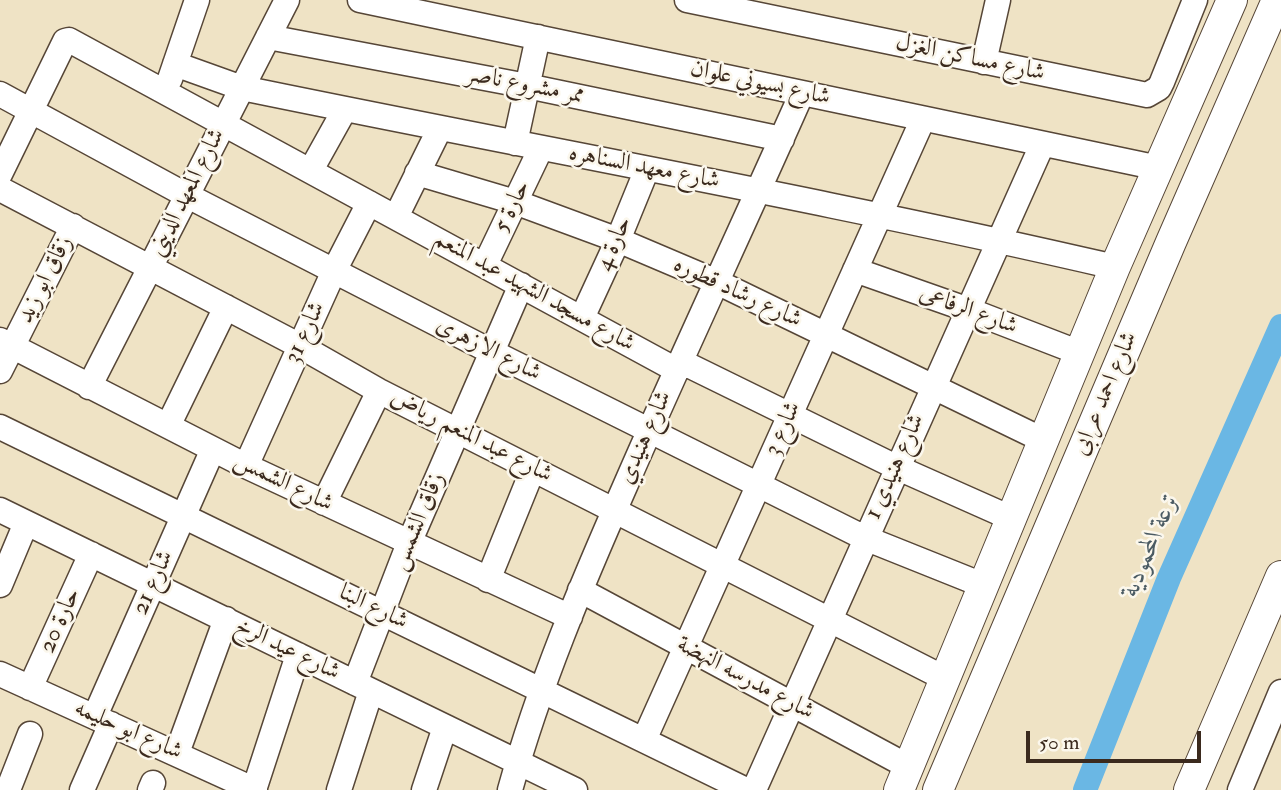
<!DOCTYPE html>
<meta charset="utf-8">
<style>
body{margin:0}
#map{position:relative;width:1281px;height:790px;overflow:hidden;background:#efe3c5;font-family:"IM FELL Double Pica",serif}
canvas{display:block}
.scale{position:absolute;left:1026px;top:731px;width:175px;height:32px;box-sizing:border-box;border:4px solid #3b2a1e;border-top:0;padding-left:9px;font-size:21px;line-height:24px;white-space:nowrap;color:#3b2a1e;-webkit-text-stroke:5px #fbf7ec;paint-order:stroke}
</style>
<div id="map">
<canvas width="1281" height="790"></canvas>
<div class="scale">50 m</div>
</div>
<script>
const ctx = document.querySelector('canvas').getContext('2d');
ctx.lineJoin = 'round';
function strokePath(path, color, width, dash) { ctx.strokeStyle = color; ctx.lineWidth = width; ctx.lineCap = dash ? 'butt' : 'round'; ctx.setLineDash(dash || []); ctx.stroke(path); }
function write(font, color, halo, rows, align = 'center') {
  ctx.font = font + ' "IM FELL Double Pica",Amiri,serif'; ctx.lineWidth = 5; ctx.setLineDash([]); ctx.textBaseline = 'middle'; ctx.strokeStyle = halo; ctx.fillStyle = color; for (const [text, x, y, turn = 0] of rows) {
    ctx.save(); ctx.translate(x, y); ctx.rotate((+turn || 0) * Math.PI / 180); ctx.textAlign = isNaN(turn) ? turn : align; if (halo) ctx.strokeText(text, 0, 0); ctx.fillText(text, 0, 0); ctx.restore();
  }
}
strokePath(new Path2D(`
 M1085 790 1169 578 1281 326`), '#6ab7e4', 24);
const minor = new Path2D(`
 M360 0 1159 168
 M687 0 1147 95 1159 88 1162 82 1195 0
 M268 37 527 86 782 139
 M984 62 998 0
 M175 64 242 88C533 148 826 200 1115 267
 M170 79 197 0
 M0 94 186 195 492 352 865 538 985 586
 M515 143 538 37
 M311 170 345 109
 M417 173 515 202 618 240 717 282 1045 441
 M0 174 65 41 69 40 669 366H690L896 467 1013 519
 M0 189 300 346 379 391 946 679
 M396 217 440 128
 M485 265 541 148
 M855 270 966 309 1080 353
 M582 318 618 240 647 169
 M0 340 246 466 570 617
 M0 371 73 226
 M89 387 287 0
 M168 426 226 307
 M0 427 746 790
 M246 466 334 271 369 203
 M324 503 379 391
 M0 510 575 790
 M488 580 533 469
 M0 585 26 523
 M580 590 909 767
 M0 674 255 790
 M355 683 409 543 521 285
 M30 688 91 554
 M95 716 213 449
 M644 740 923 119
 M177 753 226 619
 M8 790 30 734
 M82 790 111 724
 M150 790 153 783
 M254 790 298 655
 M339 790 371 691
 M424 790 445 727
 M510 790C539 685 582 584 626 484 683 353 744 224 802 93
 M754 790C849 574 945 359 1042 145
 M1240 790 1281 692`);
const major = new Path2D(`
 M899 790 1115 267 1232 0
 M938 790 1171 242 1277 0
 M1189 790 1281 576`);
strokePath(minor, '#564637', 27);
strokePath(major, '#564637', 32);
strokePath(minor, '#fff', 24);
strokePath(major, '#fff', 30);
write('24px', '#3b2a1e', '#fbf7ec', [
 ["شارع مساكن الغزل",970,59,12],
 ["شارع بسيوني علوان",760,84,12],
 ["ممر مشروع ناصر",525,86,11],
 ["شارع معهد السناهره",644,168,11],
 ["شارع المعهد الديني",188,193,-63],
 ["حارة 5",513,207,-65],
 ["حارة 4",615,244,-67],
 ["زقاق ابو زيد",46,280,-63],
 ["شارع مسجد الشهيد عبد المنعم",534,292,29],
 ["شارع رشاد قطوره",737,293,25],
 ["شارع الرفاعى",968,311,20],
 ["شارع 31",306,333,-65],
 ["شارع الازهرى",488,350,27],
 ["شارع احمد عرابى",1106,394,-67],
 ["شارع 3",784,429,-66],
 ["شارع عبد المنعم رياض",471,437,27],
 ["شارع هنيدي",646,438,-66],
 ["شارع هنيدي 1",896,467,-66],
 ["شارع الشمس",283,483,26],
 ["زقاق الشمس",419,522,-67],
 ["شارع 21",154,583,-66],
 ["شارع البنا",373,608,26],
 ["حارة 20",61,621,-66],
 ["شارع عيد الرخ",287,650,26],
 ["شارع مدرسه النهضة",745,679,28],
 ["شارع ابو حليمه",128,731,24]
]);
write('italic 26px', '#4b5b63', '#fbf7ec', [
 ["ترعة المحمودية",1152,545,-67]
]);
</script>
